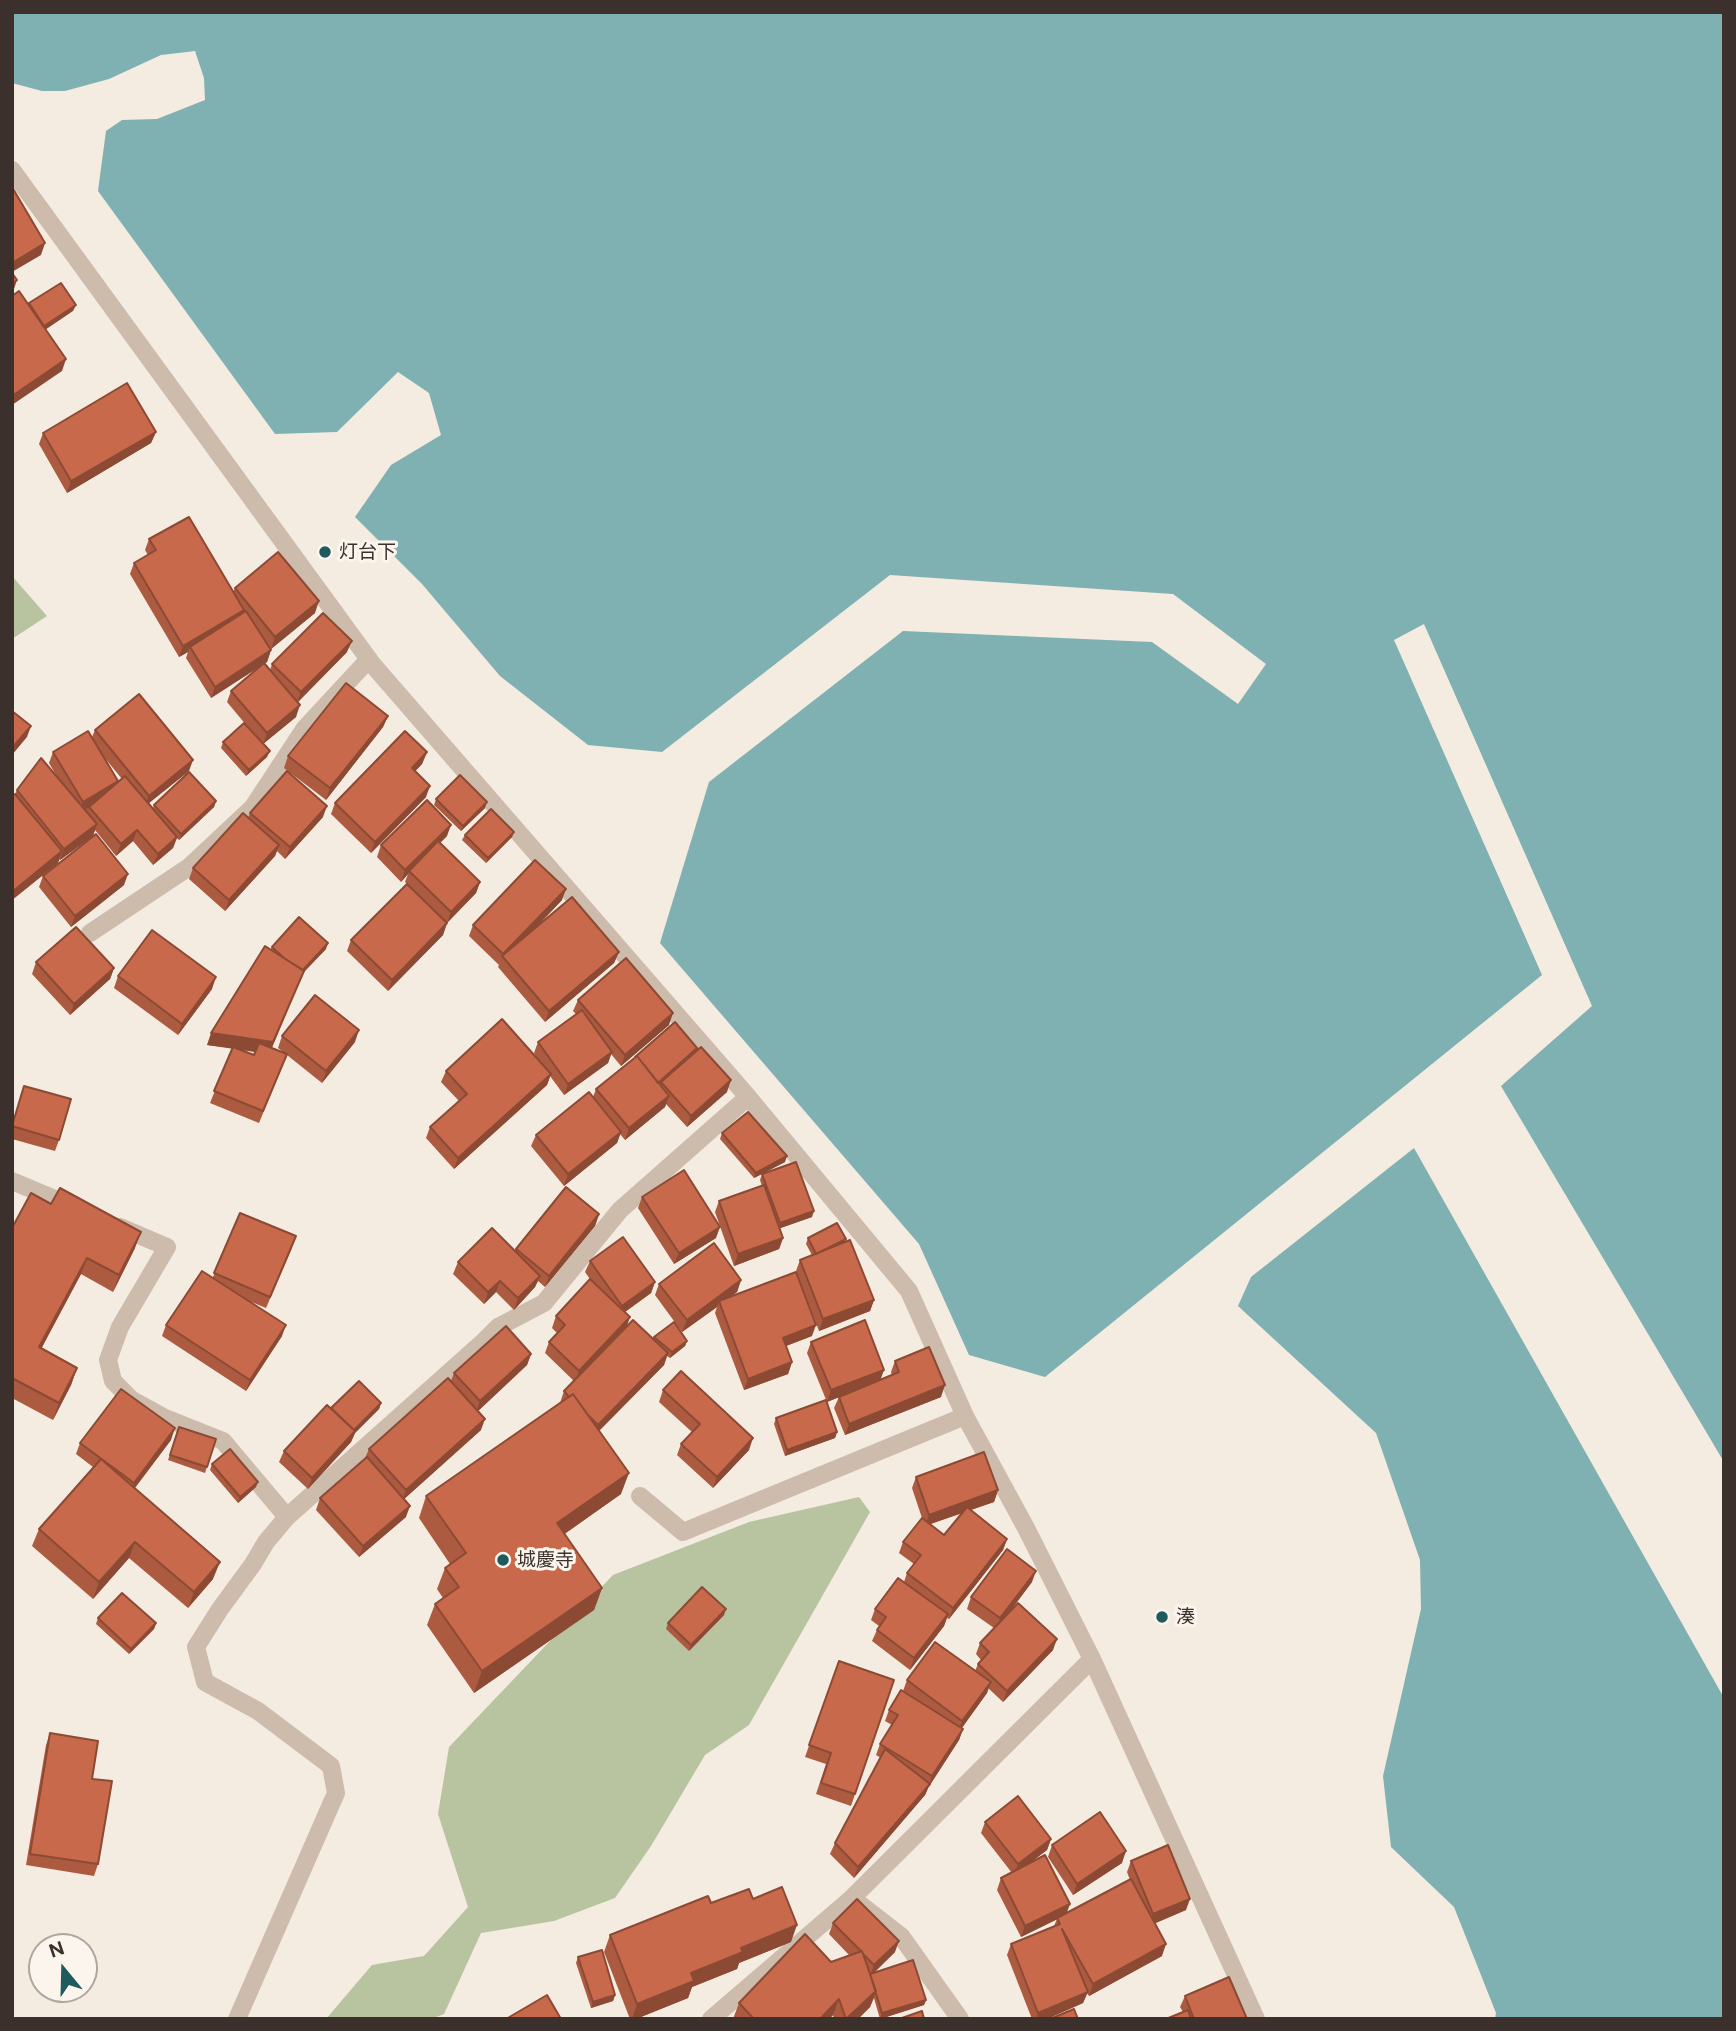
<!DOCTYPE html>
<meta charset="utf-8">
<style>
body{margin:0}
#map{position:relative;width:1736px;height:2031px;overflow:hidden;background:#f4ebe1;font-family:Figtree,sans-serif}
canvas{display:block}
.frame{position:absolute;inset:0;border:14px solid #3b302b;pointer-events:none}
.north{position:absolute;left:28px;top:1933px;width:70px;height:70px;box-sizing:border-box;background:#fbf5ee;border:2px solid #aea6a0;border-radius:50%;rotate:341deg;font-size:19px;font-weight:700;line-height:28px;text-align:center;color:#3b302b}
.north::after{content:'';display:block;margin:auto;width:24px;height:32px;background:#1f5a5e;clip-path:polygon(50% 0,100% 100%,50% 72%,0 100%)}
</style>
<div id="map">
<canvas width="1736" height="2031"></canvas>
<div class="frame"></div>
<div class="north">N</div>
</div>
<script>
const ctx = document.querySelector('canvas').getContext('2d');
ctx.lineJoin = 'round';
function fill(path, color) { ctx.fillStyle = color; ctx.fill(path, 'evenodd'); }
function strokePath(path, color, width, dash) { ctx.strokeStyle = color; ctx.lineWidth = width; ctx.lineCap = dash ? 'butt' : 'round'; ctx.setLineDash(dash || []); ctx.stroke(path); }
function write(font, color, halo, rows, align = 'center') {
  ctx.font = font + ' Figtree,"Noto Sans JP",sans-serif'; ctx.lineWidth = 6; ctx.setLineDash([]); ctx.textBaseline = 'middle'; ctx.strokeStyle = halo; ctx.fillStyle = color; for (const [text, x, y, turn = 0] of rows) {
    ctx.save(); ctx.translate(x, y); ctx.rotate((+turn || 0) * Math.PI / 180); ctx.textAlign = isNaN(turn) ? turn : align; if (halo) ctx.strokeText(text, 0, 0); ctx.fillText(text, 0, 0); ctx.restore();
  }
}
fill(new Path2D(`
 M12 576 47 616 12 639Z
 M859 1497 870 1512 749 1725 705 1755 651 1846 615 1898 554 1921 481 1933 444 2014 431 2019H326L372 1965 424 1956 468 1907 438 1814 449 1747 613 1575 749 1522Z`), '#b8c4a0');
fill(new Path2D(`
 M12 12H1724V1462L1501 1086 1592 1006 1424 624 1394 640 1542 975 1045 1377 969 1355 919 1244 660 943 709 782 903 631 1152 642 1238 704 1266 664 1173 594 890 575 662 752 588 745 500 676 422 584 355 517 391 465 441 435 429 393 398 372 337 432 275 434 98 191 106 131 122 120 157 119 205 100 204 78 195 51 161 55 109 79 65 91H42L12 83Z
 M1414 1148 1724 1698V2019H1495L1496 2013 1454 1907 1391 1847 1383 1776 1421 1609 1420 1560 1376 1433 1238 1306 1251 1277Z`), '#7fb0b2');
strokePath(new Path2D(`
 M12 170 373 665 748 1097 909 1291 965 1416 1026 1528 1092 1659 1256 2019
 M90 933 189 867 253 807 305 728 369 659
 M12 1181 74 1207
 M120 1227 167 1247 120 1327 108 1360 113 1381 132 1400 163 1417 223 1441 287 1517
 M640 1496 683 1532 965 1416
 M852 1898 901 1936 960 2019
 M237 2019 336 1793 331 1766 258 1711 205 1682 196 1647 220 1609 253 1564 266 1542 287 1517 482 1343 498 1327 544 1303 620 1210 748 1097
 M711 2019 852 1898 1092 1659`), '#cdbbac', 18);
fill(new Path2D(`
 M156 432 151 443 67 493 39 444 43 433Z
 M149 539 233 592 235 588 315 613 271 649 266 642 271 650 267 662 264 663 270 670 272 664 347 652 298 702 296 717 263 744 267 757 246 776 221 748 223 742 252 732 227 702 231 691 262 665 211 698 186 658 188 652 179 657 130 574 134 563 148 555 145 550Z
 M388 716 383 727 326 800 284 768 288 756Z
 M95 730 189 771 149 803 153 808 154 805 216 801 214 807 179 840 177 838 173 848 153 865 133 841 116 856 95 830 93 836 60 860 59 859 58 863 12 900V796L15 794 17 790 56 775 49 763 53 752 92 737ZM104 757 122 779 118 781Z
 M427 752 422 764 415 771 426 797 371 853 331 814 335 803Z
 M436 799 485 808 461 831 434 805Z
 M250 813 323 817 285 859 277 851 275 856 225 911 189 879 193 868 248 818Z
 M514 832 512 837 486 863 462 840 465 835Z
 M447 836 440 843 480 882 476 893 447 923 443 935 388 991 347 951 351 940 407 884 405 882 408 874 401 882 377 857 381 845Z
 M43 876 124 885 71 927 39 887Z
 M562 900 535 929 619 952 614 963 545 1022 498 967 499 965 469 936 473 925Z
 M272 947 326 949 303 973 272 1048 283 1052 278 1048 282 1036 355 1042 322 1083 287 1055 259 1123 210 1103 232 1048 207 1045ZM239 1049 256 1052 254 1055Z
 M36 962 114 968 110 979 70 1015 32 974Z
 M118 976 212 989 178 1035 114 988Z
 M578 1000 669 1025 621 1066 611 1054 608 1063 564 1095 550 1076 547 1085 454 1169 426 1138 430 1127 459 1101 441 1082 446 1071 540 1062 534 1053 538 1042 576 1014 573 1011Z
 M696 1051 727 1092 687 1127 666 1104 665 1107 625 1140 620 1134 617 1143 564 1186 531 1146 536 1135 593 1097 596 1089Z
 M24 1086 59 1140 55 1151 12 1139V1124Z
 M722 1133 785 1162 754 1178 720 1139Z
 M762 1174 812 1217 780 1228 783 1238 779 1249 734 1266 715 1212 719 1201 762 1186 760 1180Z
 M642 1197 716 1238 674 1264 638 1208Z
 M240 1213 292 1248 266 1308 249 1301 282 1336 246 1391 162 1336 166 1325 213 1277Z
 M599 1214 595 1226 545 1287 538 1281 535 1287 514 1310 496 1292 484 1304 453 1274 458 1262 515 1252 516 1249Z
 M12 1228 135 1248 113 1292 81 1274 41 1349 77 1368 71 1385 53 1420 12 1398Z
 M808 1238 845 1242 874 1300 870 1311 819 1331 796 1271 800 1260 812 1255 806 1244Z
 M590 1261 655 1282 651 1293 625 1312 626 1328 653 1339 654 1337 687 1341 685 1346 670 1358 667 1356 664 1365 599 1431 621 1494 564 1534 602 1588 594 1610 474 1693 427 1625 435 1604 443 1598 437 1589 445 1568 450 1564 419 1518 426 1496 560 1403 564 1391 574 1381 545 1353 549 1342 557 1333 552 1328 556 1316 592 1282 585 1272Z
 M741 1280 737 1292 730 1297 812 1336 786 1346 792 1362 788 1374 744 1390 715 1313 717 1307 682 1332 655 1295 659 1284Z
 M811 1342 880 1380 892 1375 891 1372 895 1361 941 1397 845 1435 834 1408 839 1397 846 1394 827 1402 807 1353Z
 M531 1354 527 1365 478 1411 481 1430 404 1499 406 1517 359 1557 316 1510 320 1498 365 1458 369 1449 451 1381 454 1373Z
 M663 1390 749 1450 713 1488 677 1455 681 1444 692 1432 659 1402Z
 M381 1403 379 1409 355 1433 351 1442 308 1489 279 1462 284 1451 331 1408Z
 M776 1418 837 1432 835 1438 785 1456 774 1424Z
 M179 1427 216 1439 205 1473 168 1460Z
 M171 1440 135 1488 213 1579 188 1608 129 1558 93 1599 32 1546 39 1529 93 1467 76 1454 80 1443Z
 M212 1464 256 1487 238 1503 210 1470Z
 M916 1477 998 1490 994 1502 970 1510 1007 1539 1003 1550 949 1619 947 1618 944 1626 910 1670 872 1641 877 1630 879 1626 871 1620 875 1609 904 1582 907 1573 914 1564 899 1553 903 1542 922 1518 912 1488ZM962 1513 944 1535 930 1524 941 1520Z
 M1032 1582 1010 1611 1053 1650 1003 1702 988 1688 987 1693 962 1728 963 1729 959 1740 928 1788 925 1795 854 1878 830 1854 835 1843 881 1758 876 1755 880 1744 892 1725 885 1721 889 1710 903 1691 907 1680 975 1671 978 1664 981 1660 976 1654 980 1643 994 1628 967 1609 971 1597Z
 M724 1615 689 1651 666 1629 668 1623Z
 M98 1618 156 1623 154 1629 129 1654 96 1624Z
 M839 1661 894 1680 851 1806 816 1794 826 1764 805 1757Z
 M50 1733 98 1864 94 1876 26 1865 46 1745Z
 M985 1822 1051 1839 1047 1850 1027 1865 1066 1913 1130 1880 1127 1872 1131 1861 1186 1910 1155 1923 1162 1956 1089 1996 1087 1993 1083 2003 1047 2019H1032L1007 1955 1011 1944 1054 1926 1057 1919 1021 1937 997 1890 1001 1878 1012 1873 981 1833Z
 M1052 1845 1122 1863 1073 1895 1048 1857Z
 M753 1899 791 1942 739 1963 737 1969 692 1987 688 1998 636 2019H630L604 1952 610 1935 711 1903Z
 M833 1923 895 1952 874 1972 926 2000 924 2005 880 2019 874 1998 870 2007 858 2019H834L833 2015 829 2019H733L739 2003 831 1962 849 1955 829 1934Z
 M578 1957 615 1995 613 2001 591 2008 576 1963Z
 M1185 1996 1247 2019H1166L1183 2012 1180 2007Z`), '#ac5a40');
fill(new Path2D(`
 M45 243 41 255 12 272V263Z
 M17 280 13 292H12V284Z
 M76 305 73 311 42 332 44 326Z
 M66 359 62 371 12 405V396Z
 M156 432 151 443 67 493 71 481Z
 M319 601 315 613 271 649 275 637Z
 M244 610 240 622 190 647 188 652 179 657 183 646Z
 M352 641 347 652 297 703 301 692Z
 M271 650 267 662 211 698 215 687Z
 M300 705 296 717 263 744 267 733Z
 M388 716 383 727 326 800 330 788Z
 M31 726 27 737 12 755V748Z
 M270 751 267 757 246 776 249 770Z
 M427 752 422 764 408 779 412 768Z
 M193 760 189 771 144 807 149 796Z
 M118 781 114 793 79 813 83 802Z
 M430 786 426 797 371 853 375 842Z
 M216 801 214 807 179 840 181 834Z
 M487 802 485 808 461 831 463 826Z
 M327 806 323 817 285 859 290 847Z
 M97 824 93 836 60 860 64 849Z
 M451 825 447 836 410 872 409 871 408 874 401 882 405 870Z
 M137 830 133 841 116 856 121 844Z
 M514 832 512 837 486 863 488 858Z
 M177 837 173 848 153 865 158 854Z
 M279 845 275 856 225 911 229 900Z
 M62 851 58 863 12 900V892Z
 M128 874 124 885 71 927 75 916Z
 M480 882 476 893 447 923 451 912Z
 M566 889 562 900 505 959 503 954Z
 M447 923 443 935 388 991 392 980Z
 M328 943 326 949 303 973 269 1054 207 1045 211 1033 300 973Z
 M619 952 614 963 545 1022 549 1011Z
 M114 968 110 979 70 1015 74 1004Z
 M216 977 212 989 178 1035 182 1024Z
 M673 1013 669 1025 621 1066 625 1055Z
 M359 1030 355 1042 322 1083 326 1071Z
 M697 1048 695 1053 661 1082 660 1085 658 1083Z
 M612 1052 608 1063 564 1095 568 1084Z
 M551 1074 547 1085 454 1169 458 1158Z
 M731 1080 727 1092 687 1127 691 1116Z
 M669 1096 665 1107 625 1140 629 1128Z
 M621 1132 617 1143 564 1186 568 1174Z
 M787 1156 785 1162 754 1178 756 1173Z
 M814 1211 812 1217 778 1229 780 1223Z
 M599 1214 595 1226 545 1287 549 1276Z
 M720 1227 716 1238 674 1264 679 1253Z
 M141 1232 135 1248 113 1292 119 1275Z
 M783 1238 779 1249 734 1266 738 1254Z
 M87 1258 81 1274 33 1364 39 1347Z
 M540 1276 535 1287 514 1310 518 1298Z
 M741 1280 737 1292 720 1304 719 1301 717 1307 682 1332 687 1320Z
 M500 1281 496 1292 484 1304 488 1292Z
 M655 1282 651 1293 618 1317 622 1306Z
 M874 1300 870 1311 819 1331 823 1319Z
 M630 1317 626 1329 575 1382 579 1371Z
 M286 1325 282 1336 246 1391 250 1380Z
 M816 1325 812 1336 778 1349 783 1338Z
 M687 1341 685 1346 670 1358 672 1352Z
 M668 1353 664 1365 594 1436 598 1425Z
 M531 1354 527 1365 476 1413 480 1401Z
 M792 1362 788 1374 744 1390 748 1379Z
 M77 1368 71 1385 53 1420 59 1403Z
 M884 1370 880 1381 827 1402 831 1390Z
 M945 1385 941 1397 845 1435 849 1424Z
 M381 1403 379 1409 355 1433 351 1442 308 1489 312 1478 352 1431Z
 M485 1419 481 1430 402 1501 406 1490Z
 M175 1428 171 1440 130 1494 134 1483Z
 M837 1432 835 1438 785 1456 787 1450Z
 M753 1438 749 1450 713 1488 717 1477Z
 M629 1473 621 1494 549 1545 557 1523Z
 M258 1482 256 1487 238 1503 240 1497Z
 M998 1490 994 1502 925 1526 929 1515Z
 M410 1506 406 1517 359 1557 363 1546Z
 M1007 1539 1003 1550 949 1619 953 1608Z
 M135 1542 129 1558 93 1599 99 1582Z
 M220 1562 213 1579 188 1608 194 1592Z
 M1036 1571 1032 1582 996 1630 1000 1618Z
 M602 1588 594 1610 474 1693 482 1671Z
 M726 1609 724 1615 689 1651 691 1645Z
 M948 1614 944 1626 910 1670 914 1658Z
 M156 1623 154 1629 129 1654 131 1649Z
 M1057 1639 1053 1650 1003 1702 1007 1691Z
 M991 1682 987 1693 958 1733 962 1721Z
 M963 1729 959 1740 928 1788 932 1776Z
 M930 1784 925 1795 854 1878 858 1867Z
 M1051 1839 1047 1850 1014 1875 1018 1864Z
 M1126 1851 1122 1863 1073 1895 1077 1884Z
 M1190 1899 1186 1910 1149 1926 1153 1914Z
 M1070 1904 1066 1915 1021 1937 1025 1926Z
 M797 1925 791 1942 739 1963 737 1969 692 1987 688 1998 636 2019H632L637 2004 691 1973 741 1948Z
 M899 1941 895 1952 870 1977 874 1965Z
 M1166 1944 1162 1956 1089 1996 1093 1984Z
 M876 1991 870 2007 858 2019H846Z
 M1088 1992 1083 2003 1047 2019H1036L1038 2013Z
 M615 1995 613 2001 591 2008 593 2002Z
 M839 1999 833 2015 829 2019H820Z
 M926 2000 924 2005 880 2019 882 2013Z`), '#8c4a34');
const building = new Path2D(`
 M12 187 45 243 12 263Z
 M12 273 17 280 12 284Z
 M61 283 76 305 44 326 29 303Z
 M19 291 66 359 12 396V296Z
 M127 383 156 432 71 481 43 433Z
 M189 517 244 610 183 646 134 563 156 550 149 539Z
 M278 552 319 601 275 637 235 588Z
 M246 611 271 650 215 687 190 647Z
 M323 613 352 641 301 692 272 664Z
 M264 663 300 705 267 733 231 691Z
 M346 683 388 716 330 788 288 756Z
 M139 694 193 760 149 796 95 730Z
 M12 711 31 726 12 748Z
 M244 723 270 751 249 770 223 742Z
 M88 731 118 781 83 802 53 752Z
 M405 731 427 752 412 768 430 786 375 842 335 803Z
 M41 758 97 824 64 849 17 790Z
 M287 771 327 806 290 847 250 813Z
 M189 772 216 801 181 834 154 805Z
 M460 775 487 802 463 826 436 799Z
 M125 776 177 837 158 854 137 830 121 844 89 807Z
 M15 794 62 851 12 892V796Z
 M427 800 451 825 405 870 381 845Z
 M491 809 514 832 488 858 465 835Z
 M243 813 279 845 229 900 193 868Z
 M96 834 128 874 75 916 43 876Z
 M438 841 480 882 451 912 409 871Z
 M535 860 566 889 503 954 473 925Z
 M407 884 447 923 392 980 351 940Z
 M572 897 619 952 549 1011 502 956Z
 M299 917 328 943 303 970 284 958 272 947Z
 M76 927 114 968 74 1004 36 962Z
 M152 930 216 977 182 1024 118 976Z
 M265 946 304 971 273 1042 211 1033Z
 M626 958 673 1013 625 1055 578 1000Z
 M315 995 359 1030 326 1071 282 1036Z
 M582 1010 612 1052 568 1084 538 1042Z
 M502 1019 551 1074 458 1158 430 1127 467 1094 446 1071Z
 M675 1022 697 1048 658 1083 637 1056 635 1057Z
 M259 1043 287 1054 263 1111 214 1091 233 1047 254 1055Z
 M701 1047 731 1080 691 1116 661 1082Z
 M637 1056 669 1096 629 1128 596 1089Z
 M24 1086 71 1099 59 1140 12 1126Z
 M589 1092 621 1132 568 1174 536 1135Z
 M748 1112 787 1156 756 1173 722 1133Z
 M796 1162 814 1211 780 1223 762 1174Z
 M684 1170 720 1227 679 1253 642 1197Z
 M764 1185 783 1238 738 1254 719 1201Z
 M566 1187 599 1214 549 1276 516 1249Z
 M60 1188 141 1232 119 1275 87 1258 39 1347 77 1368 59 1403 12 1378V1228L31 1193 51 1204Z
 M240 1213 296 1236 270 1297 214 1273Z
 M837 1223 846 1239 816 1254 808 1238Z
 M492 1228 540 1276 518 1298 500 1281 488 1292 458 1262Z
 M623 1237 655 1282 622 1306 590 1261Z
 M850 1240 874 1300 823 1319 800 1260Z
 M714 1243 741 1280 687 1320 659 1284Z
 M202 1271 286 1325 250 1380 166 1325Z
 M796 1272 816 1325 783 1338 792 1362 748 1379 719 1301Z
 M590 1279 630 1317 579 1371 549 1342 565 1325 556 1316Z
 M633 1320 668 1353 598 1425 588 1415 573 1394 569 1397 564 1391Z
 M865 1320 884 1370 831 1390 811 1342Z
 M674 1322 687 1341 672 1352 654 1337Z
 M506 1326 531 1354 480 1401 454 1373Z
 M929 1347 945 1385 849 1424 839 1397 899 1372 895 1361Z
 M681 1371 753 1438 717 1477 681 1444 700 1424 663 1390Z
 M448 1378 485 1419 406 1490 369 1449Z
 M359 1381 381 1403 354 1430 331 1408Z
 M121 1389 175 1428 134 1483 80 1443Z
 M573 1394 629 1473 557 1523 602 1588 482 1671 435 1604 459 1587 445 1568 466 1553 426 1496Z
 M826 1400 837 1432 787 1450 776 1418Z
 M327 1405 355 1431 312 1478 284 1451Z
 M179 1427 216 1439 207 1467 170 1455Z
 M230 1449 258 1482 240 1497 212 1464Z
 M984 1452 998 1490 929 1515 916 1477Z
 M367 1457 410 1506 363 1546 320 1498Z
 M101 1459 220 1562 194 1592 135 1542 99 1582 39 1529Z
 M967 1507 1007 1539 953 1608 907 1573 921 1555 903 1542 922 1518 944 1535Z
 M1007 1549 1036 1571 1000 1618 971 1597Z
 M898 1578 948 1614 914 1658 877 1630 886 1617 875 1609Z
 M702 1587 726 1609 691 1645 668 1623Z
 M122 1593 156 1623 131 1649 98 1618Z
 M1018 1603 1057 1639 1007 1691 978 1664 989 1652 980 1643Z
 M935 1642 991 1682 962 1721 907 1680Z
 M839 1661 894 1680 855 1794 821 1783 831 1753 809 1745Z
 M901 1690 963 1729 932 1776 880 1744 898 1715 889 1710Z
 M50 1733 98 1741 92 1779 112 1781 98 1864 30 1854Z
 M885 1749 930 1784 858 1867 835 1843Z
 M1018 1796 1051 1839 1018 1864 985 1822Z
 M1100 1812 1126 1851 1077 1884 1052 1845Z
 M1168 1845 1190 1899 1153 1914 1131 1861Z
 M1045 1855 1070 1904 1025 1926 1001 1878Z
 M1131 1879 1166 1944 1093 1984 1062 1929 1088 1992 1038 2013 1011 1944 1060 1924 1057 1918Z
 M782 1887 797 1925 741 1948 743 1952 691 1973 694 1981 637 2004 610 1935 708 1896 711 1903 749 1889 753 1899Z
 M857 1899 899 1941 874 1965 863 1954 862 1951H861L833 1923Z
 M805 1934 831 1962 862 1951 876 1991 846 2019 839 1999 820 2019H754L739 2003Z
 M602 1950 615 1995 593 2002 578 1957Z
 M913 1960 926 2000 882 2013 870 1974Z
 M1229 1977 1247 2019H1194L1185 1996Z
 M547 1995 561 2019H506Z
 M1074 2009 1078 2019H1050Z
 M1188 2010 1191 2019H1166Z
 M922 2011 924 2019H899Z`);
fill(building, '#c8694b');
strokePath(building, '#8c4a34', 2);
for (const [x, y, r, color] of [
 [325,552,7,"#1f5a5e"],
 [503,1560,7,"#1f5a5e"],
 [1162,1617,7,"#1f5a5e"]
]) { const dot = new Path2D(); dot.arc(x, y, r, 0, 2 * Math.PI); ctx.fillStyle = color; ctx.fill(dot); strokePath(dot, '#fbf5ee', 2.5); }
write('19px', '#3b302b', '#fbf5ee', [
 ["灯台下",339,552],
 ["城慶寺",517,1560],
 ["湊",1176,1617]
], 'left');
</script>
